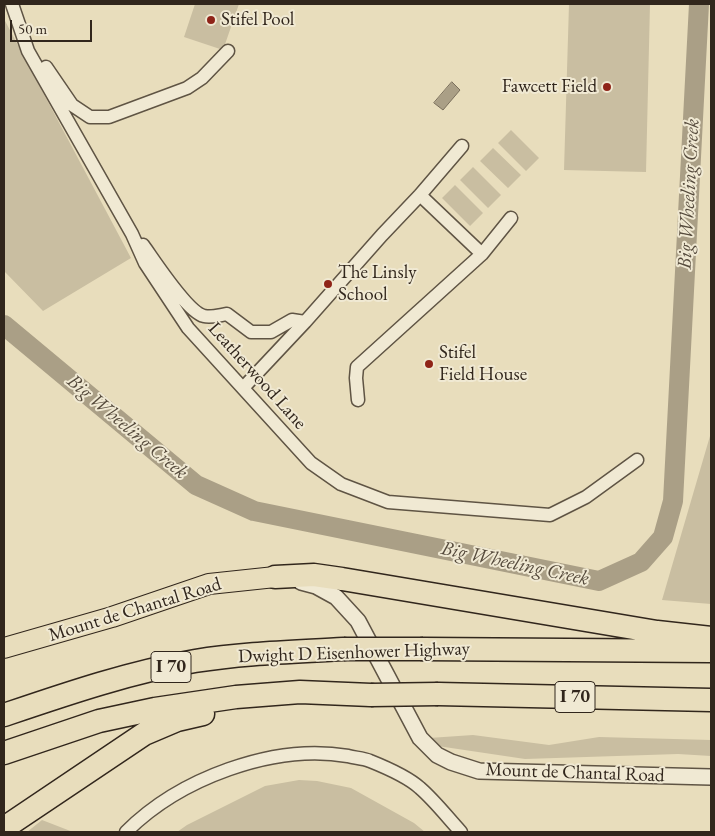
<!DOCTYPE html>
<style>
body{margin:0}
#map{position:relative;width:715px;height:836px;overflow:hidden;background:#e8ddbc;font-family:"EB Garamond",serif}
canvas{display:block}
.frame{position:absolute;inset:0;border:5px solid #31261c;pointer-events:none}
.scale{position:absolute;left:10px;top:20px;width:82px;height:22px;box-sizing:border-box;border:2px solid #31261c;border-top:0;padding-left:6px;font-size:15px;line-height:18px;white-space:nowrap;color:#31261c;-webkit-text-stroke:4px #f0e9d3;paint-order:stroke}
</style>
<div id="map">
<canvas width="715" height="836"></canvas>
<div class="frame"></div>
<div class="scale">50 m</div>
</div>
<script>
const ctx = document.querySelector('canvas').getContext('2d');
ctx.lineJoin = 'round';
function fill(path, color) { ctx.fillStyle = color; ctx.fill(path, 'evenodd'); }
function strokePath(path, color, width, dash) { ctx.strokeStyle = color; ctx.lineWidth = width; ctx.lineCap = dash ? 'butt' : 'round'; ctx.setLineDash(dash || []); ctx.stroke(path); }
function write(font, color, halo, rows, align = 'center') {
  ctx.font = font + ' "EB Garamond",serif'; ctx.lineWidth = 4; ctx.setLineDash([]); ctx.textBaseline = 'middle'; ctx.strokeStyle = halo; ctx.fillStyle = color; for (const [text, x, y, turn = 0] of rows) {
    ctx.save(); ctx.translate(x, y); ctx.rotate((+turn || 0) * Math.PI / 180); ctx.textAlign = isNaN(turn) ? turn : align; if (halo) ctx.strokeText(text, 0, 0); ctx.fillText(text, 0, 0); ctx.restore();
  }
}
fill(new Path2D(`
 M195 4H239L223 50 184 37Z
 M569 4H650L646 172 564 170Z
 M4 19 131 258 43 311 4 271Z
 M511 130 539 158 526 171 498 143Z
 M493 148 521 175 508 188 480 161Z
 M473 167 501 195 488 208 460 180Z
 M455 185 483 213 470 226 442 198Z
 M711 426V604L662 600 710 436Z
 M473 735 549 745 599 737 711 740V756L678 754 525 759 431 745 429 738Z
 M299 780 317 781 351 788 414 823 425 832H177L187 825 265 786Z
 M42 820 73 832H27Z`), '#c9bea1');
const water = new Path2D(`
 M452 82 460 90 443 110 434 103Z`);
fill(water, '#aa9f86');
strokePath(water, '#7a6f5c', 1);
strokePath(new Path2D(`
 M4 325 196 485 254 511 599 581 641 562 663 537 673 501 699 4`), '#aa9f86', 20);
const minor = new Path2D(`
 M12 4 28 51 132 234 145 263 188 328 311 463 341 484 388 502 550 515 586 497 637 460
 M46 67 72 105 90 117H109L187 88 202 78 228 51
 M420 195 482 254
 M143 245C154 260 187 312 204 316 211 318 220 315 227 314L251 332H271L292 320 305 322
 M243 388 305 322 382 235 420 195 462 146
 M358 400 356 378 357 367 482 254 511 218
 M126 832C179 779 273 743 348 756 355 758 363 758 370 761 385 767 408 777 420 788 435 801 448 818 461 832`);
const tertiary = new Path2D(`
 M301 582 316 586 336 597 358 621 420 738 437 755 451 762 479 771 711 777`);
const primary = new Path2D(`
 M4 648 112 617 209 584 275 577`);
const motorway = new Path2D(`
 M275 577 314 575 342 579 657 632 711 638
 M423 649 711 651
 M438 694 711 700
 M4 715C66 694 130 672 195 661 245 653 294 652 344 649
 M4 753 99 721 155 709 236 697 300 692 371 695
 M4 828 144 734 177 720 203 714`);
strokePath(minor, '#5f5444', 15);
strokePath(tertiary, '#5f5444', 18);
strokePath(primary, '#31261c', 22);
strokePath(motorway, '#31261c', 25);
strokePath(minor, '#f0e9d3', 12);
strokePath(tertiary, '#f0e9d3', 15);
strokePath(primary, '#e8ddbc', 20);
strokePath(motorway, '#e8ddbc', 22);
const motorwayBridge = new Path2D(`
 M344 649H423
 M371 695 438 694`);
strokePath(motorwayBridge, '#31261c', 25, []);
strokePath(motorwayBridge, '#e8ddbc', 22);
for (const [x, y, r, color] of [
 [211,20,5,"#8f2418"],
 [607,87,5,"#8f2418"],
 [328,284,5,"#8f2418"],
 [429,364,5,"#8f2418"]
]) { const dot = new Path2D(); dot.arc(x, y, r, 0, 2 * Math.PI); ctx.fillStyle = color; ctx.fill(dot); strokePath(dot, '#f0e9d3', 2); }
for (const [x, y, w] of [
 [171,667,40],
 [575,697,40]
]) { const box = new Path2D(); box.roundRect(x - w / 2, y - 15.5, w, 31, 4); ctx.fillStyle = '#f0e9d3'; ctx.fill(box); strokePath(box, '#31261c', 1); }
write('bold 18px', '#31261c', null, [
 ["I 70",171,667],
 ["I 70",575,697]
]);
write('19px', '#31261c', '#f0e9d3', [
 ["Stifel Pool",221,20],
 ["Fawcett Field",597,87,"right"],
 ["The Linsly",338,273],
 ["School",338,295],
 ["Stifel",439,353],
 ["Field House",439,375]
], 'left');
write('19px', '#31261c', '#f0e9d3', [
 ["Leatherwood Lane",257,376,48],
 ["Mount de Chantal Road",135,610,-17],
 ["Dwight D Eisenhower Highway",354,653,-2],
 ["Mount de Chantal Road",575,773,2]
]);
write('italic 20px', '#554a3c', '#f0e9d3', [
 ["Big Wheeling Creek",689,194,-87],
 ["Big Wheeling Creek",127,427,40],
 ["Big Wheeling Creek",515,564,12]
]);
</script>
